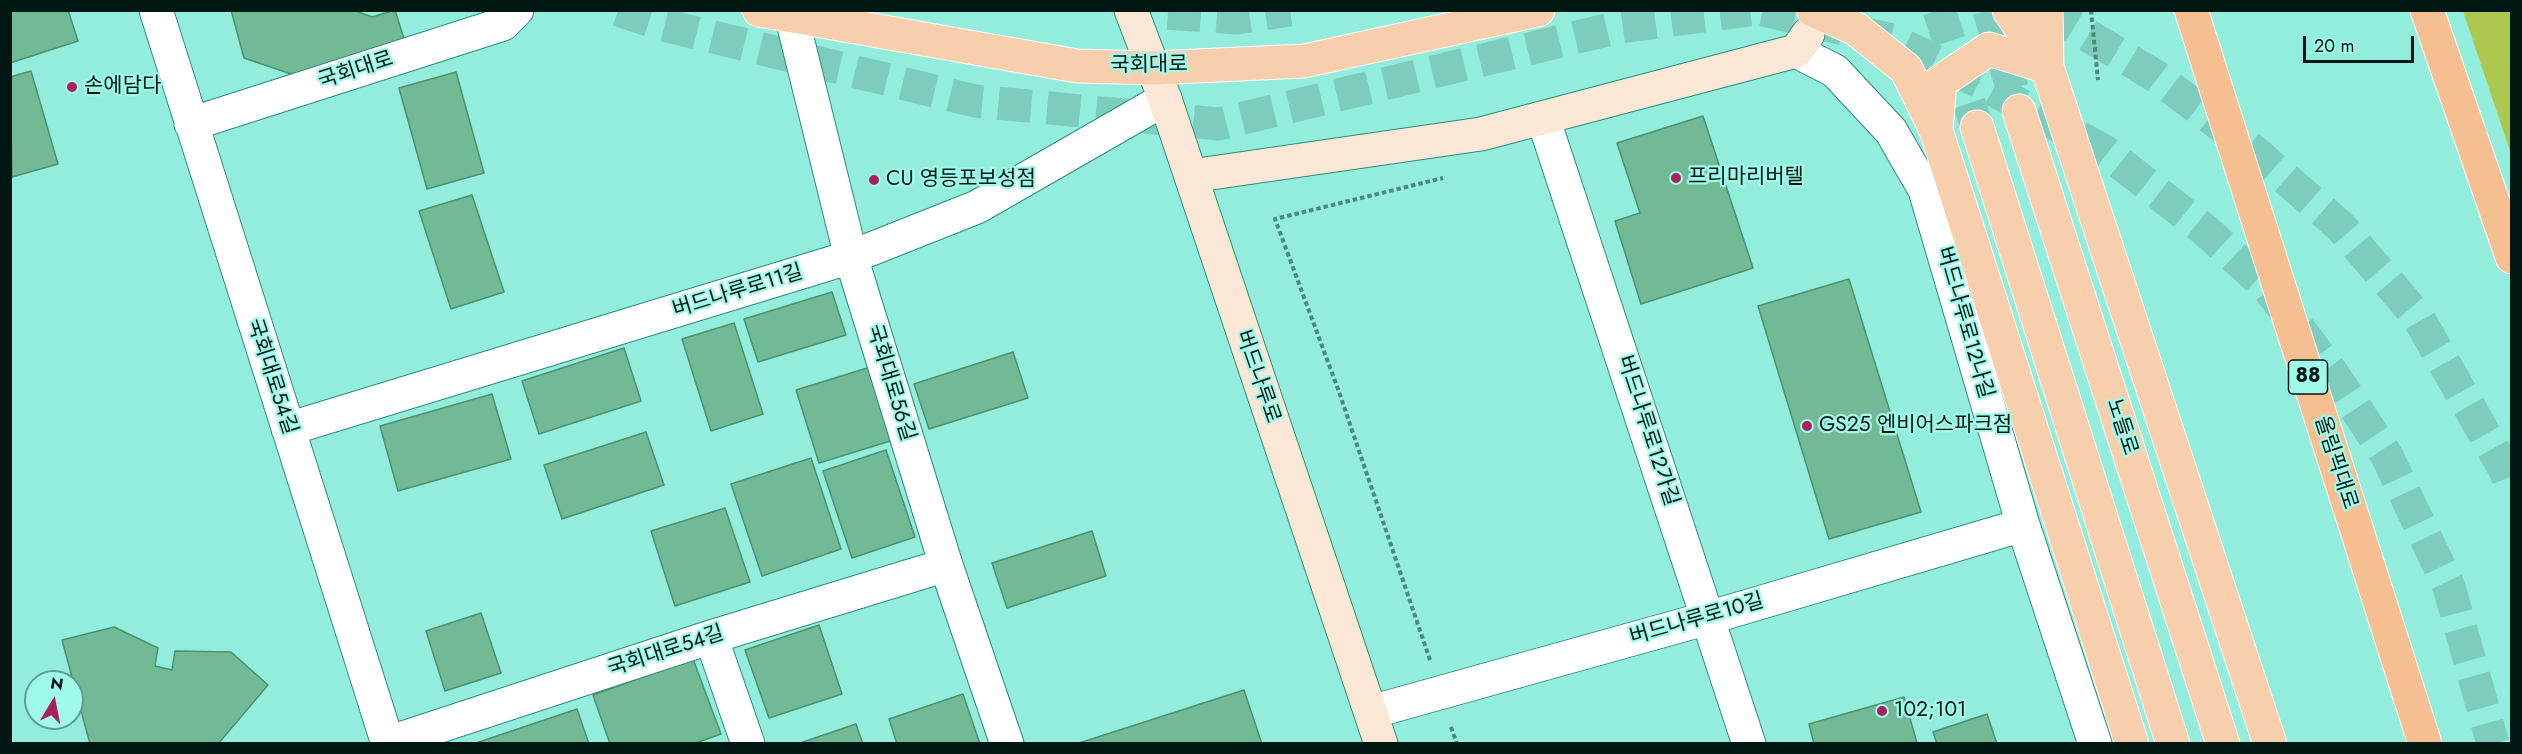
<!DOCTYPE html>
<meta charset="utf-8">
<style>
body{margin:0}
#map{position:relative;width:2522px;height:754px;overflow:hidden;background:#92eddc;font-family:Jost,sans-serif}
canvas{display:block}
.frame{position:absolute;inset:0;border:12px solid #001713;pointer-events:none}
.north{position:absolute;left:24px;top:670px;width:60px;height:60px;box-sizing:border-box;background:#a0fae9;border:2px solid #609f93;border-radius:50%;rotate:10deg;font-size:16px;font-weight:700;line-height:24px;text-align:center;color:#001713}
.north::after{content:'';display:block;margin:auto;width:21px;height:27px;background:#ac1f5d;clip-path:polygon(50% 0,100% 100%,50% 72%,0 100%)}
.scale{position:absolute;left:2303px;top:36px;width:111px;height:27px;box-sizing:border-box;border:3px solid #001713;border-top:0;padding-left:8px;font-size:18px;line-height:21px;white-space:nowrap;color:#001713;-webkit-text-stroke:4px #a0fae9;paint-order:stroke}
</style>
<div id="map">
<canvas width="2522" height="754"></canvas>
<div class="frame"></div>
<div class="north">N</div>
<div class="scale">20 m</div>
</div>
<script>
const ctx = document.querySelector('canvas').getContext('2d');
ctx.lineJoin = 'round';
function fill(path, color) { ctx.fillStyle = color; ctx.fill(path, 'evenodd'); }
function strokePath(path, color, width, dash) { ctx.strokeStyle = color; ctx.lineWidth = width; ctx.lineCap = dash ? 'butt' : 'round'; ctx.setLineDash(dash || []); ctx.stroke(path); }
function write(font, color, halo, rows, align = 'center') {
  ctx.font = font + ' Jost,"Noto Sans KR",sans-serif'; ctx.lineWidth = 4.5; ctx.setLineDash([]); ctx.textBaseline = 'middle'; ctx.strokeStyle = halo; ctx.fillStyle = color; for (const [text, x, y, turn = 0] of rows) {
    ctx.save(); ctx.translate(x, y); ctx.rotate((+turn || 0) * Math.PI / 180); ctx.textAlign = isNaN(turn) ? turn : align; if (halo) ctx.strokeText(text, 0, 0); ctx.fillText(text, 0, 0); ctx.restore();
  }
}
fill(new Path2D(`
 M2463 11H2511V154Z`), '#adc751');
const building = new Path2D(`
 M10 10H68L78 41 10 63Z
 M231 10H353L372 17 395 10 405 42 297 76 244 58Z
 M31 71 58 164 12 177 10 77Z
 M456 72 484 173 427 189 399 88Z
 M1703 116 1753 268 1641 304 1615 221 1640 213 1617 143Z
 M472 195 504 292 451 309 419 211Z
 M1849 279 1921 512 1829 539 1758 306Z
 M832 292 846 335 758 362 744 319Z
 M734 323 763 414 711 431 682 339Z
 M624 348 641 401 539 434 522 381Z
 M1013 352 1028 398 929 429 914 384Z
 M877 365 900 438 819 463 796 390Z
 M492 394 511 459 398 491 380 426Z
 M646 432 664 485 562 519 544 465Z
 M886 450 915 537 852 558 823 471Z
 M811 458 841 549 762 576 731 484Z
 M725 508 750 582 675 606 651 531Z
 M1092 531 1106 576 1007 608 992 563Z
 M481 613 501 673 445 691 426 631Z
 M819 625 842 694 769 718 745 650Z
 M114 627 158 648 155 666 172 670 175 651 231 652 268 685 218 744H90L62 640Z
 M693 659 721 734 693 744H610L593 695Z
 M1244 690 1262 744H1076Z
 M963 694 980 744H897L889 719Z
 M1904 697 1917 743 1814 744 1809 724Z
 M577 709 589 744H473Z
 M1987 714 1997 744H1937L1933 732Z
 M856 724 863 744H797Z`);
fill(building, '#72ba95');
strokePath(building, '#4b926f', 1.5);
strokePath(new Path2D(`
 M1939 10 1977 127
 M1989 10 2019 111`), '#7ccdbe', 33, [33, 16]);
strokePath(new Path2D(`
 M618 10 664 25 975 101 1219 124 1619 27 1750 10
 M1119 10 1237 18 1290 10
 M1763 10 1892 40 1979 82 2106 152 2205 230 2268 288 2331 371 2387 456 2449 587 2493 744
 M2046 10 2157 77 2254 151 2340 226 2418 317 2505 470 2512 487`), '#7ccdbe', 33, [33, 16]);
const minor = new Path2D(`
 M156 10 388 744
 M790 10 851 257 946 565 1007 744
 M1796 51 1835 71 1891 131 1925 190 2023 525 2095 744
 M1543 118 1749 744
 M191 124 503 24 517 10
 M288 429 851 257 977 207 1165 99
 M711 637 748 744
 M1371 712 1708 618 2023 525
 M388 743 711 637 946 565`);
const secondary = new Path2D(`
 M1131 10 1165 99 1381 744
 M1191 176 1481 134 1796 51 1808 34`);
const primary = new Path2D(`
 M759 10 1077 66 1154 68 1304 61 1538 10
 M1813 10 1856 29 1906 69 1936 130 2132 744
 M2009 10 2046 66
 M2046 10 2047 67 2270 744
 M2019 111 2223 744
 M1977 127 2173 744
 M1936 130 1940 82 1989 49 2047 67`);
const trunk = new Path2D(`
 M2191 10 2425 744
 M2427 10 2512 257`);
strokePath(minor, '#2c8c7d', 35);
strokePath(secondary, '#2c8c7d', 35);
strokePath(primary, '#fff', 35);
strokePath(trunk, '#fff', 35);
strokePath(new Path2D(`
 M1430 660 1338 389 1275 219 1443 178
 M1451 727 1457 744`), '#4d887d', 4, [4.5, 3]);
strokePath(minor, '#fff', 33);
strokePath(secondary, '#fbe7d6', 33);
strokePath(primary, '#f8cfad', 33);
strokePath(trunk, '#f6bf92', 33);
strokePath(new Path2D(`
 M2091 10 2098 80`), '#4d887d', 4, [4.5, 3]);
for (const [x, y, r, color] of [
 [72,87,6,"#ac1f5d"],
 [1676,178,6,"#ac1f5d"],
 [874,180,6,"#ac1f5d"],
 [1807,426,6,"#ac1f5d"],
 [1882,711,6,"#ac1f5d"]
]) { const dot = new Path2D(); dot.arc(x, y, r, 0, 2 * Math.PI); ctx.fillStyle = color; ctx.fill(dot); strokePath(dot, '#a0fae9', 2); }
for (const [x, y, w] of [
 [2308,377,39]
]) { const box = new Path2D(); box.roundRect(x - w / 2, y - 17, w, 34, 4.5); ctx.fillStyle = '#a0fae9'; ctx.fill(box); strokePath(box, '#001713', 1.5); }
write('bold 20px', '#001713', null, [
 ["88",2308,377]
]);
write('21px', '#001713', '#a0fae9', [
 ["국회대로",1149,66,-1],
 ["국회대로",356,71,-18],
 ["버드나루로11길",738,292,-17],
 ["버드나루로12나길",1964,323,74],
 ["국회대로54길",271,377,72],
 ["버드나루로",1257,377,71],
 ["국회대로56길",890,383,73],
 ["노들로",2121,427,72],
 ["버드나루로12가길",1647,431,72],
 ["올림픽대로",2335,463,72],
 ["버드나루로10길",1697,620,-16],
 ["국회대로54길",666,652,-18]
]);
write('21px', '#001713', '#a0fae9', [
 ["손에담다",84,87],
 ["프리마리버텔",1688,178],
 ["CU 영등포보성점",886,180],
 ["GS25 엔비어스파크점",1819,426],
 ["102;101",1894,711]
], 'left');
</script>
